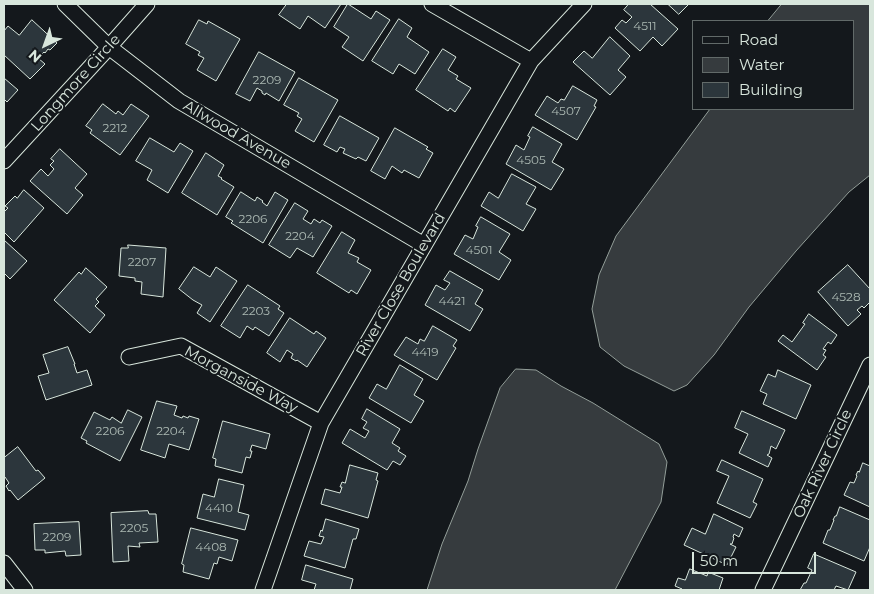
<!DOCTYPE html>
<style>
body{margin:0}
#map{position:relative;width:874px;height:594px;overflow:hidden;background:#14181c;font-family:Montserrat,sans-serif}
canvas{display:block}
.frame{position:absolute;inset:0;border:5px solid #d8e6dc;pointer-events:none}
.legend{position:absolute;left:692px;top:20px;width:162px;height:90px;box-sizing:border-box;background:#14181c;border:1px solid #626a69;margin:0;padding:6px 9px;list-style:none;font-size:15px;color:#d8e6dc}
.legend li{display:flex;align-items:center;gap:10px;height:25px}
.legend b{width:25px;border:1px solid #626a69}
.north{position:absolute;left:20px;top:20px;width:50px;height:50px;-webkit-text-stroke:4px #14181c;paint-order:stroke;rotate:222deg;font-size:14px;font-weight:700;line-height:20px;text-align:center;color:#d8e6dc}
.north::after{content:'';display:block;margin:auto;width:18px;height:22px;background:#d8e6dc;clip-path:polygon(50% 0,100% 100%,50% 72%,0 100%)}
.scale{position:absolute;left:692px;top:552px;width:124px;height:22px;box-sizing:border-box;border:2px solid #d8e6dc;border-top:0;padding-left:6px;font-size:15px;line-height:18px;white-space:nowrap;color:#d8e6dc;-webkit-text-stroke:4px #14181c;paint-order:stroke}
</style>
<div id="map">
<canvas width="874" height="594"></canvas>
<div class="frame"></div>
<ul class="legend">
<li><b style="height:6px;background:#14181c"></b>Road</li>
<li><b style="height:14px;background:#363b3e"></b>Water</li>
<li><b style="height:14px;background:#2c363c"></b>Building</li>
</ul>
<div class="north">N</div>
<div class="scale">50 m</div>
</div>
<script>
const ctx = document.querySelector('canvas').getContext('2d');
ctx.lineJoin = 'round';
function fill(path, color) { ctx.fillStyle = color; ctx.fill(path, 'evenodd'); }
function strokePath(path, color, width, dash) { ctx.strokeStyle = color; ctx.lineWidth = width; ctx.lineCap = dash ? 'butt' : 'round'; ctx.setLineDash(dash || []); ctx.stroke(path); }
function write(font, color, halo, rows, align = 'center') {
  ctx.font = font + ' Montserrat,sans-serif'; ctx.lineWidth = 4; ctx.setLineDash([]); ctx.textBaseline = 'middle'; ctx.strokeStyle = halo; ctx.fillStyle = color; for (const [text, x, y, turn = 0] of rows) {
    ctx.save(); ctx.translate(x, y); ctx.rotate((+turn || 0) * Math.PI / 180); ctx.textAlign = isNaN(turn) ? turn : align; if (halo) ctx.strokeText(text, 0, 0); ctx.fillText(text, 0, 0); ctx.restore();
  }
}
const water = new Path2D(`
 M782 4H870V175L849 192 796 251 749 307 714 355 687 385 674 391 624 366 600 347 592 309 599 275 616 236 710 109H853V21H768Z
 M516 369 536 370 561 386 593 403 659 444 667 462 661 502 615 590H427L442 544 468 481 478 449 500 388Z`);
fill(water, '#363b3e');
strokePath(water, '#939e99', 1);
const building = new Path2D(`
 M287 4H341L325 28 308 16 300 29 279 15Z
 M348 4 371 19 376 11 390 20 363 61 342 47 349 37 334 27Z
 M629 4H650L678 29 662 46 653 37 640 51 615 28 622 20 626 23 632 17 624 10Z
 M668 4H689L679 14Z
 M399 19 412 28 407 37 429 52 415 74 399 64 393 74 372 61Z
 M32 20 57 43 50 50 48 49 45 53 44 52 38 58 45 64 30 79 4 55V31L8 26 19 35Z
 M199 20 207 24 208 21 240 39 216 81 197 70 204 58 198 55 200 52 186 44Z
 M610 37 630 56 618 70 626 77 610 95 573 62 584 51 592 58Z
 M443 49 456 57 448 70 458 76 456 79 471 88 455 112 450 108 448 111 416 90Z
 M259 52 295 72 279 101 266 93 265 95 262 93V91L257 88 250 101 236 94Z
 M4 78 18 90 7 102 4 99Z
 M299 78 338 100 314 142 295 131 302 119 297 116 299 113 284 105Z
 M573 86 597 100 594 106 596 107 577 140 535 115 547 96 558 103 561 99 564 100Z
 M103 104 116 114 118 111 123 115 131 104 149 116 120 155 90 133 92 130 86 126Z
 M340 116 379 138 366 161 358 157 356 159 343 153 345 149 340 147 337 152 324 145Z
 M533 127 562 144 552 162 564 169 551 190 506 164 516 145 524 150 530 137 528 136Z
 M395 128 428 147 426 149 433 153 419 178 404 170 402 173 392 166 385 179 371 171Z
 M150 138 174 152 180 143 193 151 168 193 147 180 152 170 136 161Z
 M60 149 87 174 75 188 83 195 67 214 30 181 41 169 48 176 54 169 50 165 54 161 51 159Z
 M206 153 224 165 218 176 222 178 221 179 234 187 217 215 182 193Z
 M512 174 536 187 526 204 536 209 523 231 481 206 489 192 498 198Z
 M24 190 44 208 14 242 4 232V212L8 208 5 206 15 196 17 198Z
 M241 192 255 201 257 197 263 201 262 202 267 206 275 192 288 200 263 243 231 223 233 221 226 217Z
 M295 203 308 211 303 219 311 224 314 219 320 223 322 220 332 226 313 257 297 248 290 258 269 245Z
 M481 217 510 234 499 252 511 260 499 280 454 254 465 235 473 239 478 227 476 226Z
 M342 232 355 240 348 253 359 258 357 262 371 270 357 294 351 290 349 293 317 273Z
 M4 240 27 261 10 279 4 273Z
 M128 245 166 248 163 297 141 294 142 282 135 281V278L119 276 121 248H128Z
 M848 265 870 289V302L864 308 862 306 857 310 861 314 848 326 818 292Z
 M194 267 210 277 216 267 237 281 210 322 197 313 202 305 193 300 179 289Z
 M86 268 107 287 96 299 99 302 95 306 105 315 90 333 54 300 79 272 81 274Z
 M450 271 483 290 475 304 483 309 470 331 425 305 436 285 445 290 450 283 444 280Z
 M248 285 280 306 278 309 284 313 269 336 255 327 253 330 247 326 240 338 221 326Z
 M809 314 837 335 831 344 828 342 823 349 826 350 823 355 826 357 817 370 778 341 783 335 792 342 805 324 803 323Z
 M290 318 314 334 316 331 326 338 307 367 297 360 296 361 291 358 293 354 287 350 280 362 267 353Z
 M433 326 457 340 453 346 456 348 437 380 394 355 406 337 418 344 420 339 424 341Z
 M68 347 75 364H74L77 373 87 370 92 385 46 400 38 376 49 373 43 355Z
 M400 365 423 379 414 395 424 401 411 423 369 398 377 384 386 389Z
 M778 370 811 385 796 419 763 404 767 394 760 391 768 374 775 377Z
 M157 401 177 406 174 415 182 418 183 416 188 418 189 416 199 419 189 450 169 444 165 458 141 450Z
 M367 409 400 429 392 443 400 448 398 451 406 456 400 465 393 461 387 470 342 443 350 429 365 438 369 431 363 428 367 422 362 419Z
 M128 410 142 417 120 461 86 443 87 441 81 438 94 412 110 420 112 417 121 423Z
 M742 411 785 430 776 449 771 446 769 454 767 455 772 458 768 467 739 453 748 434 735 428Z
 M223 421 270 434 266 449 252 445 250 451H252L250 458 246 457 242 473 215 466 216 459 213 458Z
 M18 447 36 471 38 470 45 478 18 500 10 490 9 491 6 486 9 483 5 477 4 478V458Z
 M722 460 763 479 753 502 757 504 750 518 717 503 729 476 717 471Z
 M863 463 870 466V507L844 495 850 482 854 483 857 476 856 475 858 471 859 472Z
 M350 465 378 473 376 480 378 481 368 518 321 504 325 489 340 493 342 487H340L342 482 345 483Z
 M219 479 244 485 238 512 249 515 245 530 197 518 203 494 214 497Z
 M840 507 870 520V547L864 561 823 543 828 530H830L834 520H833L835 516H836Z
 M148 511 149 514H156L158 542 139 543 140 547 128 546 129 561 113 562 111 513Z
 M714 514 743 528 739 537 734 534 733 537 734 538 732 544H730L736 547 727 565 684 545 692 528 705 534Z
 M326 519 359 529 356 539H353L345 568 304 556 309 541 321 544 324 537 319 536 321 530 322 531Z
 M79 522 81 555 66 556 65 551 45 553V550H35L34 524Z
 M191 528 238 540 232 561 219 557 217 564 214 563 209 579 183 572 184 565 182 564Z
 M814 554 856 572 848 590 836 586 834 590H800L804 583H806L812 570 808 568Z
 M306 565 353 579 350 590H313H314L316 584 302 580Z
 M690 569 707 576 708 572 723 578 719 590H678L682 589 675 586 678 578 685 580Z`);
fill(building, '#2c363c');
strokePath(building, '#d8e6dc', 1);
const minor = new Path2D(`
 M65 4 109 47 179 101 424 245
 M432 4 531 61
 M4 161 109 47 147 4
 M129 357 181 346 321 423
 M4 563 25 590
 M263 590 321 423 531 61 584 4
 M763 590 870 365`);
strokePath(minor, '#d8e6dc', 17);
strokePath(minor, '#14181c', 15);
write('12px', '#adbab4', null, [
 ["4511",645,26],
 ["2209",267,80],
 ["4507",566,111],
 ["2212",115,128],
 ["4505",531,160],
 ["2206",253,219],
 ["2204",300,236],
 ["4501",479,250],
 ["2207",142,262],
 ["4528",846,297],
 ["4421",452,301],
 ["2203",256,311],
 ["4419",425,352],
 ["2206",110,431],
 ["2204",171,431],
 ["4410",219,508],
 ["2205",134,528],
 ["2209",57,537],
 ["4408",211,547]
]);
write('15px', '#d8e6dc', '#14181c', [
 ["Longmore Circle",76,83,-48],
 ["Allwood Avenue",237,135,30],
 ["River Close Boulevard",401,285,-60],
 ["Morganside Way",241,380,28],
 ["Oak River Circle",823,464,-65]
]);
</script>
